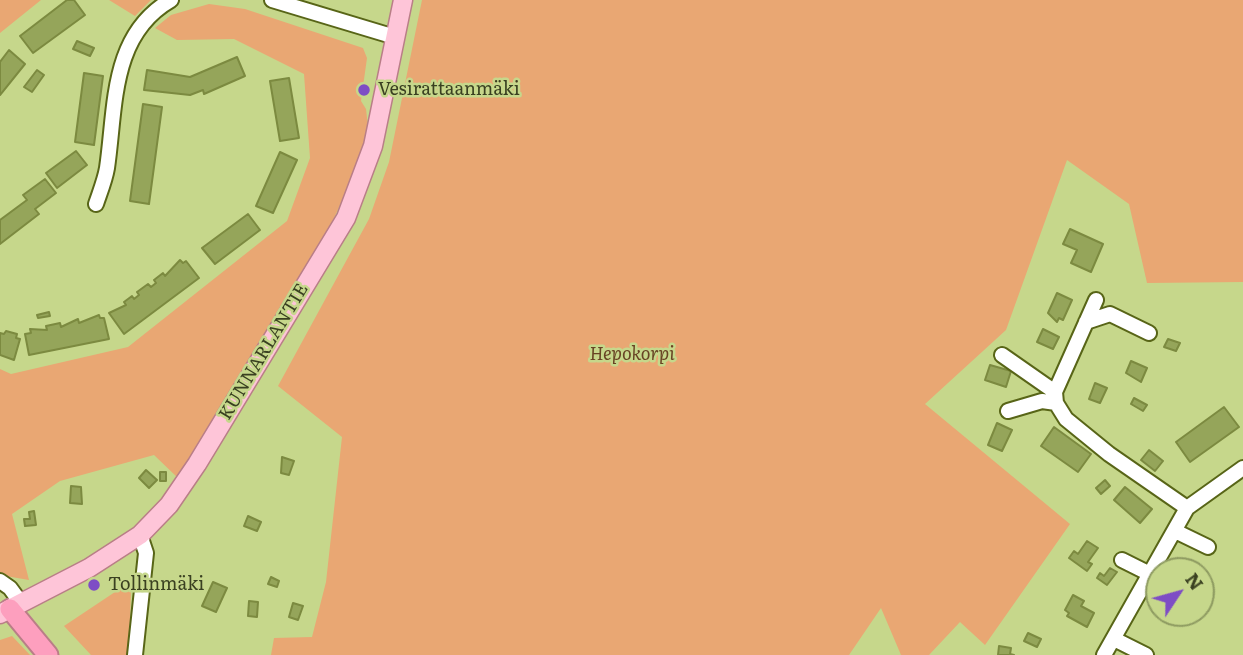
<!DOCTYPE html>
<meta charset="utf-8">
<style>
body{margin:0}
#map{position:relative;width:1243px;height:655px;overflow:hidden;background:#c6d78b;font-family:Literata,serif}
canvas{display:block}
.north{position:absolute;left:1145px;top:557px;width:70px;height:70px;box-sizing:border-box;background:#c6d78b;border:2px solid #8e9b61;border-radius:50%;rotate:54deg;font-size:19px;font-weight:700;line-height:28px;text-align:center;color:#3a4021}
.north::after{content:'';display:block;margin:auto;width:24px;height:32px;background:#7e4dc5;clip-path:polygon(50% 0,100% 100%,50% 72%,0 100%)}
</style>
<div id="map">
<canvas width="1243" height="655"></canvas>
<div class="north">N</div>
</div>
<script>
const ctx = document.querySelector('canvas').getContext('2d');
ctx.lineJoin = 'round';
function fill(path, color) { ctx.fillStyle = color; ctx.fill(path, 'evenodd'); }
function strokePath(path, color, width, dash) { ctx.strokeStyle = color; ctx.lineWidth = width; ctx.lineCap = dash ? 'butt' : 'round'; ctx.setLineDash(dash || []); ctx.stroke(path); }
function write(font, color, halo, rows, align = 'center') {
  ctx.font = font + ' Literata,serif'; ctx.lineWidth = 5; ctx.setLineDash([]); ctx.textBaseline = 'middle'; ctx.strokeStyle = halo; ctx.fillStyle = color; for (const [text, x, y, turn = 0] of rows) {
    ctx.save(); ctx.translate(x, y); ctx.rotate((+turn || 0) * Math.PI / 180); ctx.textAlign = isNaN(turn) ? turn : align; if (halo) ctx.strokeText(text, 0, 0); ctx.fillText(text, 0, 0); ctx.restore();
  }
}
fill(new Path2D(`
 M0 0H41L0 33Z
 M109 0H151L135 16Z
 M422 0H1243V282L1147 283 1129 204 1067 160 1006 330 925 404 1070 524 985 645 960 622 929 655H901L881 608 849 655H271L274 638 312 637 326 582 342 437 278 386 369 219 389 162Z
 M209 4 245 9 363 48 367 58 361 101 366 109 368 127 365 144 349 185 325 238 179 479 154 455 60 481 12 514 29 580 0 575V369L11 374 128 347 287 221 310 158 304 74 234 39 177 40 155 28 171 15Z
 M124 586 131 588 129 655H91L64 626Z
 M12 636 30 655H0V640Z`), '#e9a773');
const building = new Path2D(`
 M67 0H74L85 15 33 53 20 36Z
 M77 41 94 48 90 56 73 49Z
 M9 50 25 64 0 95V62Z
 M237 57 245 76 204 94 203 90 190 95 144 90 147 70 190 77Z
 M37 70 44 75 32 92 24 87Z
 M84 73 103 76 94 145 75 142Z
 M289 78 299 138 280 141 270 81Z
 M143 104 162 107 149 204 130 201Z
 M76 151 87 165 57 188 46 173Z
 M280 152 297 160 273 213 256 206Z
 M45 179 56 193 35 209 39 214 0 244V220L27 200 23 195Z
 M248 214 260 230 215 264 202 248Z
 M1070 229 1103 244 1091 272 1071 263 1077 250 1063 244Z
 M180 260 183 263 186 261 199 278 124 334 109 313 126 305 124 302 132 296 134 299 139 295 137 292 148 284 151 287 156 283 154 280 163 273 165 276Z
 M1057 293 1072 300 1063 320 1059 318 1057 322 1048 313Z
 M49 312 50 316 38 318 37 315Z
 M99 315 100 318H104L109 339 29 355 25 334 31 333 30 329 47 330 46 326 60 323 61 327 78 319 79 323Z
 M1043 329 1059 337 1053 349 1037 342Z
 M6 331 17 334 16 338 20 339 14 360 0 355V333L4 334Z
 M1168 339 1180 343 1176 351 1164 347Z
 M1131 361 1147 368 1141 382 1126 373Z
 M990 365 1011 371 1006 387 985 380Z
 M1095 383 1107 388 1100 403 1089 399Z
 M1134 398 1147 405 1143 411 1131 404Z
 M1224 407 1239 427 1190 462 1176 442Z
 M997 423 1012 430 1002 451 988 445Z
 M1054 427 1091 454 1078 472 1041 446Z
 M1149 450 1163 461 1155 471 1141 460Z
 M282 457 294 461 289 475 281 473Z
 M146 470 157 480 149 488 139 478Z
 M160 472H166V481H160Z
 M1105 480 1110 486 1101 494 1096 488Z
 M71 486 81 487 82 504 70 503Z
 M1125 487 1152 509 1140 523 1114 500Z
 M34 511 36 525 25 526 24 519H30L29 512Z
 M248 516 261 522 257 531 244 526Z
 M1087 541 1098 548 1088 562 1092 564 1087 571 1069 558 1074 551 1078 554Z
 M1110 568 1117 572 1107 585 1097 578 1100 573 1104 576Z
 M271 577 279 581 277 587 268 584Z
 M213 582 227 588 216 612 202 606Z
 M1073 595 1084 601 1081 606 1094 613 1087 627 1067 616 1069 613 1065 610Z
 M249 601 258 602 257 617 248 616Z
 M293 603 303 606 298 620 289 617Z
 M1028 633 1041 639 1037 647 1024 641Z
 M999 646 1011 648 1010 654 1014 655H998Z`);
fill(building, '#95a55a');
strokePath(building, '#7c8a40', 2);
const minor = new Path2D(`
 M272 0 395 37
 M96 204C100 192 105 180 107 168 116 107 110 35 171 0
 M1096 300 1055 392 1056 403 1066 419 1109 454 1187 508
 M1086 322 1110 314 1149 333
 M1002 355 1055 392
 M1008 411 1042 401 1056 403
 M1175 531 1208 547
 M1122 560 1150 574
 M0 581 10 588 21 603
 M1114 639 1146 655
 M135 655 146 553 140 535
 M1104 655 1187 508 1243 468`);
const major = new Path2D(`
 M0 614 89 568 140 535 169 505 197 464 346 218 373 146 403 0`);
const highway = new Path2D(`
 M10 609 48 655`);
strokePath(minor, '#586517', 18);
strokePath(major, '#b97e87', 21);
strokePath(highway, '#b97e87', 23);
strokePath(minor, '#fff', 14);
strokePath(major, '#fec5d8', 18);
strokePath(highway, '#fd9fbe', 19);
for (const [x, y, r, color] of [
 [364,90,7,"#7e4dc5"],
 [94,585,7,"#7e4dc5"]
]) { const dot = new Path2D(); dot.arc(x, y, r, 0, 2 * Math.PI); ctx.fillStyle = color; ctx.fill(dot); strokePath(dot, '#c6d78b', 2.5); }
write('18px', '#3a4021', '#c6d78b', [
 ["Vesirattaanmäki",378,90],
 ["Tollinmäki",108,585]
], 'left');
write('18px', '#3a4021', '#c6d78b', [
 ["KUNNARLANTIE",264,352,-59]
]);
write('italic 18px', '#684324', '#c6d78b', [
 ["Hepokorpi",632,355]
]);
</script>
